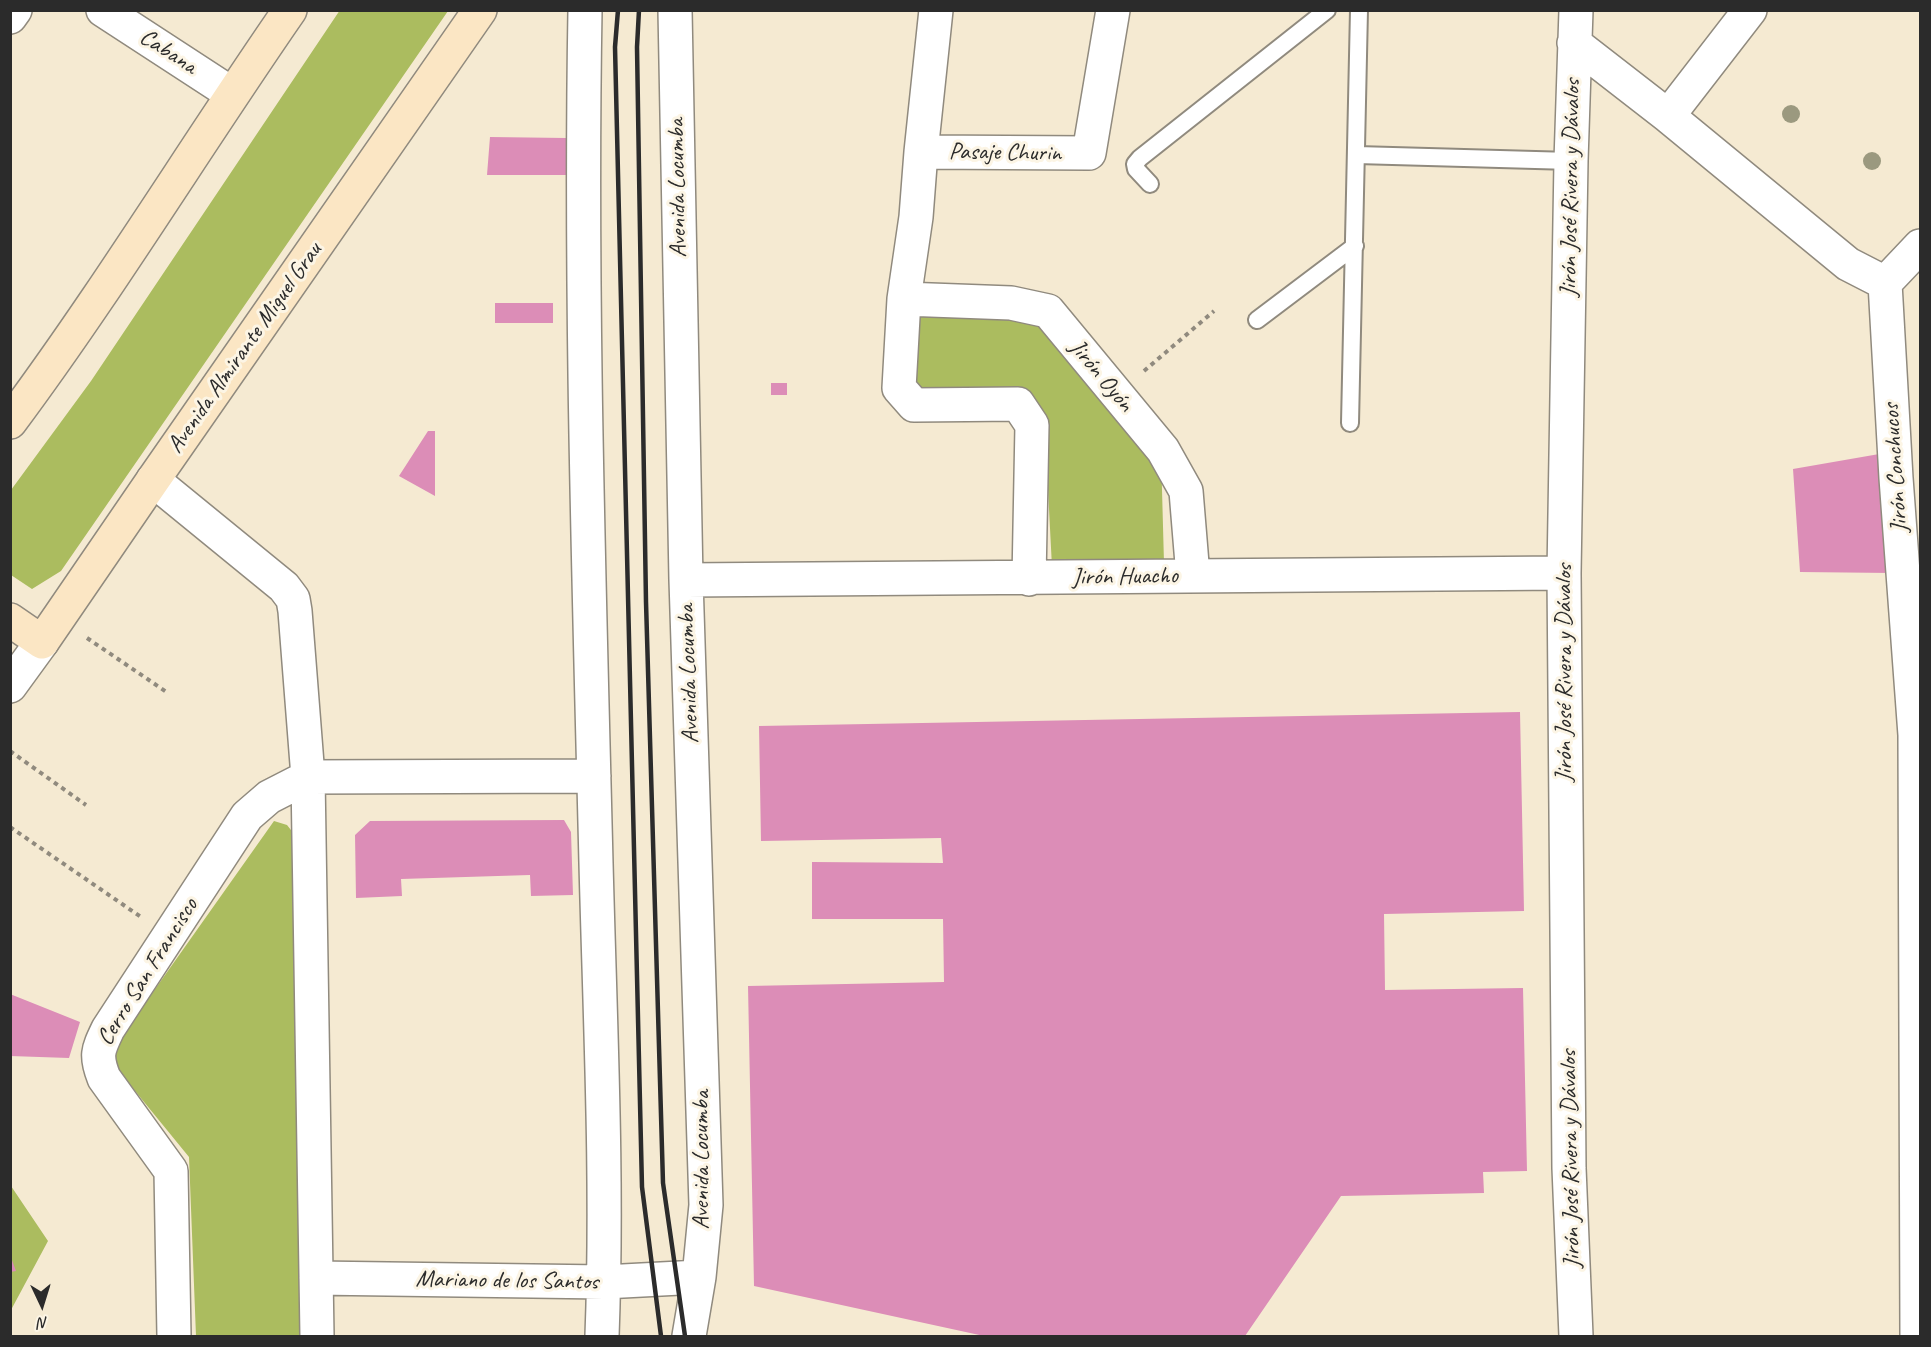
<!DOCTYPE html>
<meta charset="utf-8">
<style>
body{margin:0}
#map{position:relative;width:1931px;height:1347px;overflow:hidden;background:#f5ead2;font-family:Caveat,sans-serif}
canvas{display:block}
.frame{position:absolute;inset:0;border:12px solid #2b2b2b;pointer-events:none}
.north{position:absolute;left:12px;top:1275px;width:60px;height:60px;-webkit-text-stroke:4px #fcf5e5;paint-order:stroke;rotate:176deg;font-size:16px;font-weight:700;line-height:24px;text-align:center;color:#2b2b2b}
.north::after{content:'';display:block;margin:auto;width:21px;height:27px;background:#2b2b2b;clip-path:polygon(50% 0,100% 100%,50% 72%,0 100%)}
</style>
<div id="map">
<canvas width="1931" height="1347"></canvas>
<div class="frame"></div>
<div class="north">N</div>
</div>
<script>
const ctx = document.querySelector('canvas').getContext('2d');
ctx.lineJoin = 'round';
function fill(path, color) { ctx.fillStyle = color; ctx.fill(path, 'evenodd'); }
function strokePath(path, color, width, dash) { ctx.strokeStyle = color; ctx.lineWidth = width; ctx.lineCap = dash ? 'butt' : 'round'; ctx.setLineDash(dash || []); ctx.stroke(path); }
function write(font, color, halo, rows, align = 'center') {
  ctx.font = font + ' Caveat,sans-serif'; ctx.lineWidth = 6; ctx.setLineDash([]); ctx.textBaseline = 'middle'; ctx.strokeStyle = halo; ctx.fillStyle = color; for (const [text, x, y, turn = 0] of rows) {
    ctx.save(); ctx.translate(x, y); ctx.rotate((+turn || 0) * Math.PI / 180); ctx.textAlign = isNaN(turn) ? turn : align; if (halo) ctx.strokeText(text, 0, 0); ctx.fillText(text, 0, 0); ctx.restore();
  }
}
fill(new Path2D(`
 M340 10 448 11 61 571 32 589 11 575V490L91 381Z
 M1032 312 1161 453 1164 563 1052 567 1044 412 1024 391H910L916 313Z
 M274 821 287 825 305 848 299 1336H196L189 1157 113 1064 110 1042 136 1016Z
 M11 1186 48 1241 11 1310Z`), '#abbc5f');
fill(new Path2D(`
 M490 137 566 138 567 175H487Z
 M495 303H553V323H495Z
 M771 383H787V395H771Z
 M428 431H435V496L399 476Z
 M1885 453 1892 573 1800 572 1793 469Z
 M1520 712 1524 911 1384 914 1385 990 1523 988 1527 1171 1483 1172 1484 1193 1341 1196 1245 1336H984L754 1286 748 986 944 982 943 919H812V862L943 863 941 838 761 841 759 726Z
 M564 820 571 832 573 895 531 896 530 875 401 879 402 896 356 898 355 835 370 821Z
 M10 994 80 1022 69 1058 10 1056Z
 M10 1255 16 1271 10 1272Z`), '#dc8db7');
const lane = new Path2D(`
 M1357 155 1571 161
 M1150 184 1136 169 1135 164 1140 158 1327 10
 M1257 320 1355 246
 M1350 423 1359 10`);
const street = new Path2D(`
 M103 10 232 94
 M585 10C580 294 589 579 596 863 600 1021 608 1179 602 1336
 M675 10 686 580 706 1205 699 1277 689 1336
 M936 10 921 152 916 217 904 299 899 388 914 405 1018 404 1032 425 1029 579
 M10 17 15 10
 M1574 43 1668 116 1848 264 1885 283
 M1668 116 1750 10
 M921 152 1089 153 1113 10
 M904 299 1011 303 1048 311 1163 450 1186 491 1193 576
 M153 480 284 587 293 599 295 611 308 777 317 1336
 M686 580 1564 573
 M10 686 42 642
 M316 1278 604 1282 699 1277
 M174 1336 171 1171 104 1078C95 1055 98 1050 108 1029L247 816 269 797 308 777 594 776
 M1576 1336 1569 1168 1564 573 1571 161 1576 10
 M1917 1336 1915 735 1896 478 1885 283 1920 246`);
const secondary = new Path2D(`
 M10 422C109 289 195 147 290 10
 M10 620 42 642 153 480 480 10`);
strokePath(lane, '#908a7e', 20);
strokePath(street, '#908a7e', 36);
strokePath(secondary, '#908a7e', 36);
strokePath(new Path2D(`
 M1144 371 1214 311
 M87 638 168 693
 M10 751 86 805
 M10 827 141 917`), '#908a7e', 4, [4.5, 4.5]);
strokePath(lane, '#fff', 16);
strokePath(street, '#fff', 33);
strokePath(secondary, '#fbe6c4', 33);
strokePath(new Path2D(`
 M618 10 615 47 642 1187 661 1336
 M639 10 637 47 646 602 663 1183 685 1336`), '#2b2b2b', 4.5);
ctx.fillStyle = '#9b997f';
for (const [x, y] of [
 [1791,114],
 [1872,161]
]) { ctx.beginPath(); ctx.arc(x, y, 9, 0, 2 * Math.PI); ctx.fill(); }
write('24px', '#2b2b2b', '#fcf5e5', [
 ["Cabana",168,52,33],
 ["Pasaje Churin",1005,153,1],
 ["Avenida Locumba",678,188,-91],
 ["Jirón José Rivera y Dávalos",1571,188,-89],
 ["Avenida Almirante Miguel Grau",245,348,-55],
 ["Jirón Oyón",1101,376,50],
 ["Jirón Conchucos",1896,468,-94],
 ["Jirón Huacho",1125,577,-1],
 ["Jirón José Rivera y Dávalos",1565,673,-90],
 ["Avenida Locumba",689,674,-92],
 ["Cerro San Francisco",148,972,-58],
 ["Jirón José Rivera y Dávalos",1571,1159,-91],
 ["Avenida Locumba",702,1160,-90],
 ["Mariano de los Santos",507,1281,1]
]);
</script>
